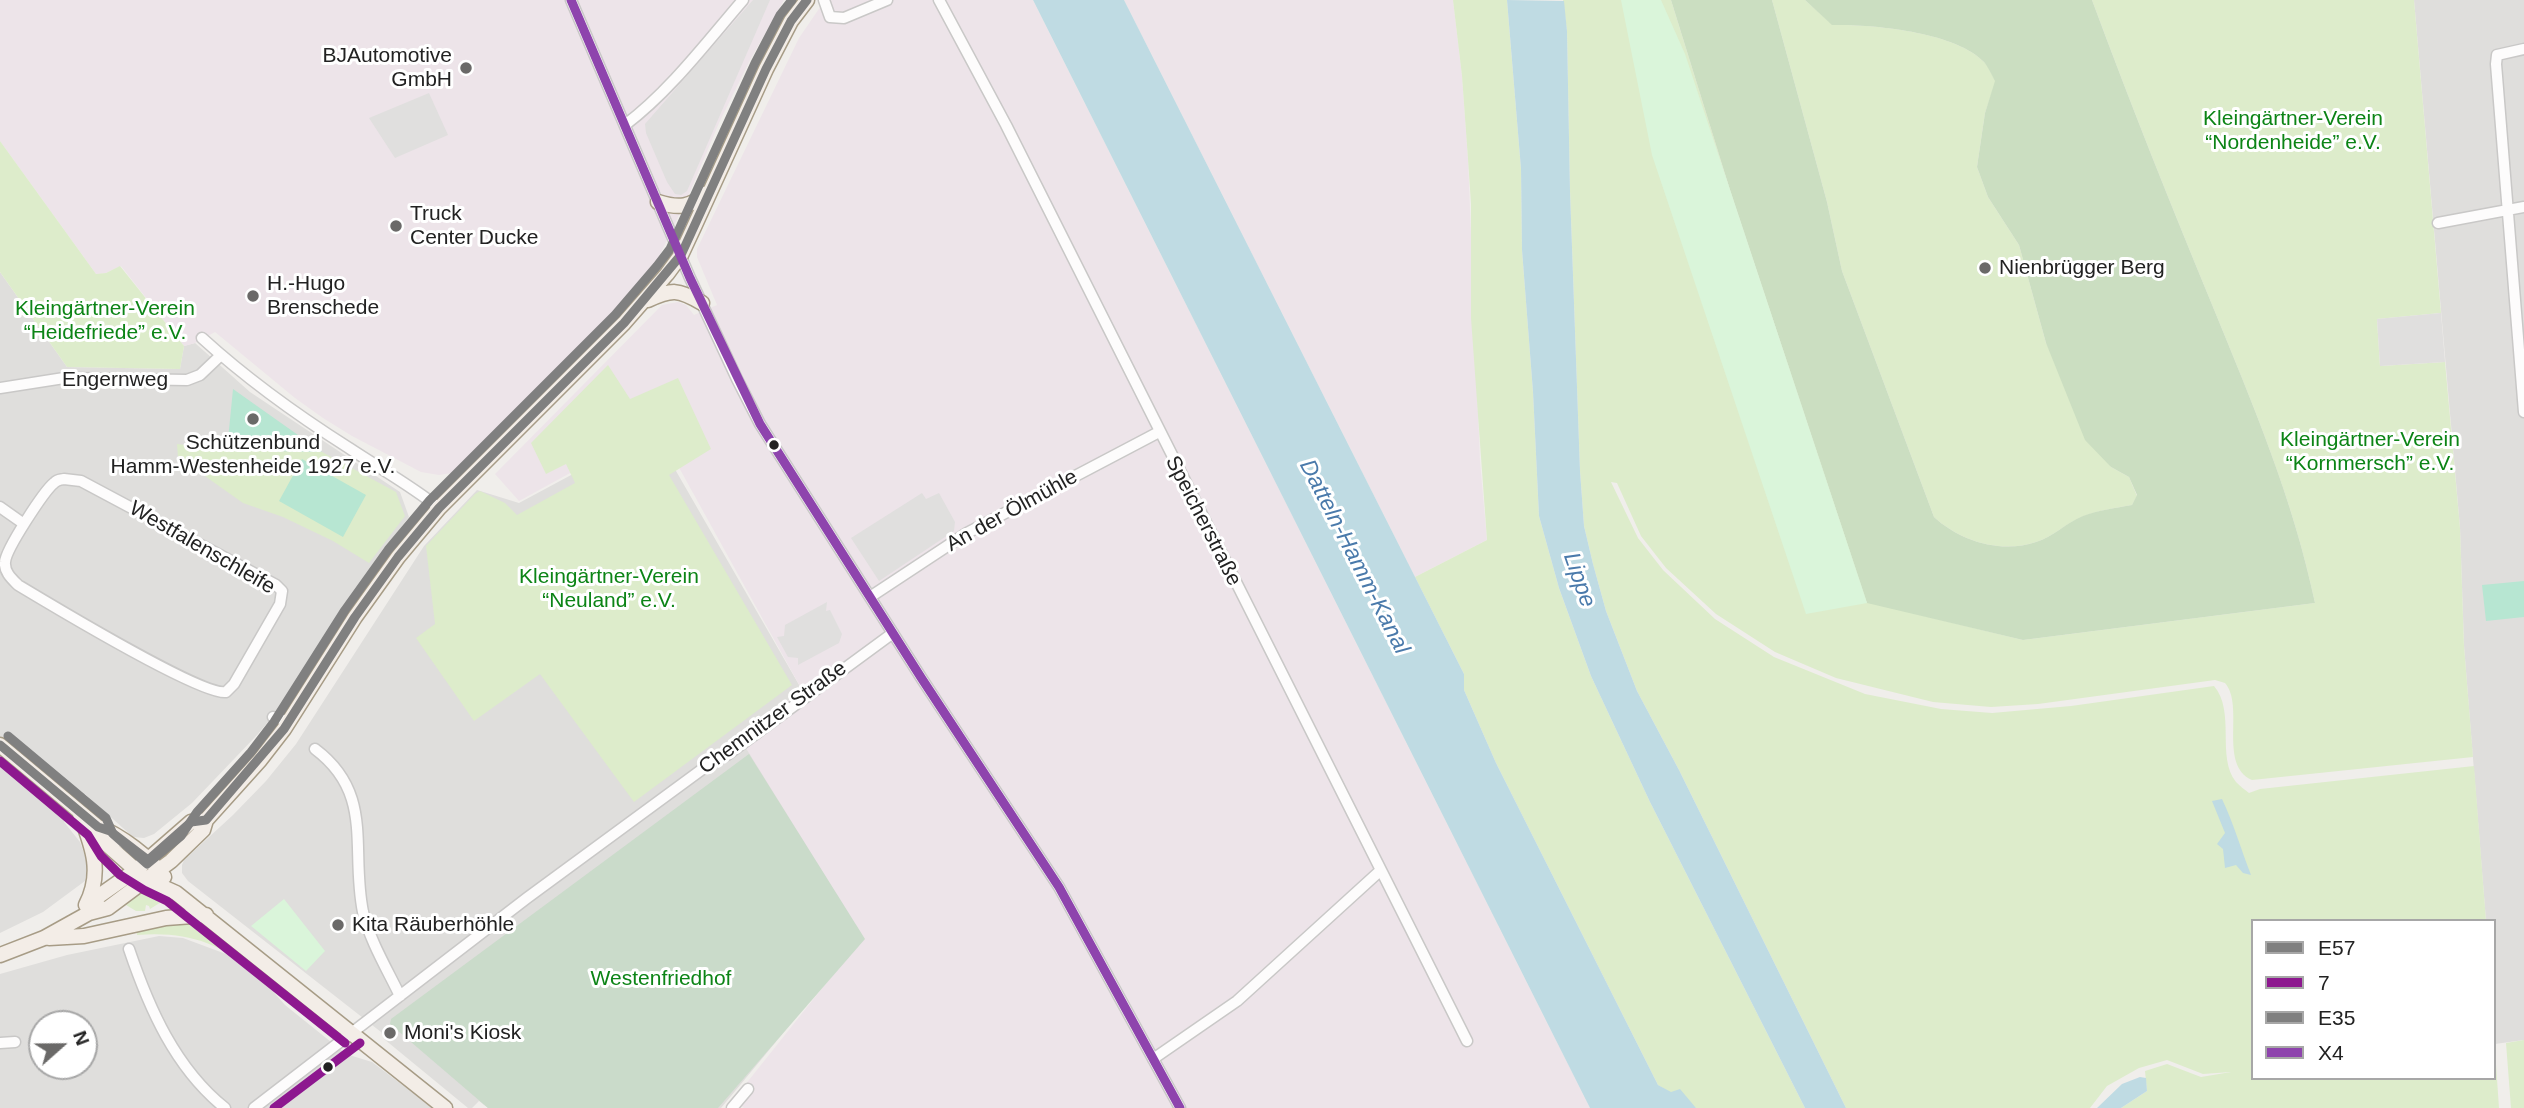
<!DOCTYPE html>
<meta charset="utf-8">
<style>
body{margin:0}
#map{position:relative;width:2524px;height:1108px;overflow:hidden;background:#f0eeeb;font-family:Helvetica,sans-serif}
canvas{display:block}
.legend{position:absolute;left:2251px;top:919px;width:245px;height:161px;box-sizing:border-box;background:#fff;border:2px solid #a7a7a7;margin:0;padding:9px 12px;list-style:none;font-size:21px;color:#222}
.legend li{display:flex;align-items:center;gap:14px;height:35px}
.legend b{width:35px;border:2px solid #a7a7a7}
.north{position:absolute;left:28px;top:1010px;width:70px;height:70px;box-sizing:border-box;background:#fff;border:2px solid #a7a7a7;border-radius:50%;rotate:69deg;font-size:19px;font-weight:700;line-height:28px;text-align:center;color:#222}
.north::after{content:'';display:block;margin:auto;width:24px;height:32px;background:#6a6968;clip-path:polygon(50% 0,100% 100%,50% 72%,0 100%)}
</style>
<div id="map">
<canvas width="2524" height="1108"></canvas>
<ul class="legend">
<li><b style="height:9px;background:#808080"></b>E57</li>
<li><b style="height:9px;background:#8d188f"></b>7</li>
<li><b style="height:9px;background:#808080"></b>E35</li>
<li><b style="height:9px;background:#8e44ad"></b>X4</li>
</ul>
<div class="north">N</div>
</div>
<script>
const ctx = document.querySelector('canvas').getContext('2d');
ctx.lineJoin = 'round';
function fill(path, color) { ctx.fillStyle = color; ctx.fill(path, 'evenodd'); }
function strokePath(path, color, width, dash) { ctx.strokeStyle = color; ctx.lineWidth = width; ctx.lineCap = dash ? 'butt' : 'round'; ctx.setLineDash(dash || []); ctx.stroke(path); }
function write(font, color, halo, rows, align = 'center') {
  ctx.font = font + ' Helvetica,sans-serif'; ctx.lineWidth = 6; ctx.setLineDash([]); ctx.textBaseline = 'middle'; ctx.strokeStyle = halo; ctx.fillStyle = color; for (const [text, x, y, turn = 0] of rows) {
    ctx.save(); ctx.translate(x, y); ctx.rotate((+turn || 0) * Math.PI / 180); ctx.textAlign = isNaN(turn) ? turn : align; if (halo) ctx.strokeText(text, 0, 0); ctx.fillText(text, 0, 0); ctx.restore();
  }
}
fill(new Path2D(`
 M2414 0H2524V1040L2495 1044 2494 921H2486L2464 646 2460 528Z
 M0 272 67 367 180 369 184 346 195 343 250 392 400 492 409 517 372 566 320 651 285 702 257 735 192 803 154 834 144 838 133 837 85 794 64 822 80 842 84 853 87 866 85 881 43 912 0 933Z
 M653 431 802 690 863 937 721 1108H488L479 1101 472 1108H468L384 1039 381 1032 188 881 182 873V865L184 860 233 815 266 781 296 744 424 546 477 490 519 503Z
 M159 936 183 938 226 954 269 987 285 1005 346 1054 372 1062 433 1108H0V974L67 955ZM42 1024H84V1066H42Z`), '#dfdedc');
fill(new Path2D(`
 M0 0H784L750 60 719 123 689 194 655 265 641 284 452 473 439 475 421 472 352 436 323 418 295 398 215 332 195 343 184 346 121 266 106 273 96 274 0 141Z
 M825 0H1033L1590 1108H744L733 1100 863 937 739 737 802 690 656 426 519 501 495 474 662 305 678 302 686 305 694 315 717 305 697 257V249L799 38Z
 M1124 0H1453L1462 76 1468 159 1480 462 1487 540 1415 577Z`), '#ede4e9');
fill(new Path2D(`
 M1453 0H1507L1521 169 1522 250 1533 392 1539 516 1559 588 1591 676 1650 802 1805 1108H1696L1658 1085 1496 763 1464 690V674L1415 577 1487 540 1471 318V204L1468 159 1462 76Z
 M1563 0H1671L1730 190 1867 602 2023 640 2315 603C2293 498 2253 405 2213 307 2171 205 2130 103 2092 0H2414L2441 313 2377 319 2380 366 2445 362 2460 528 2464 646 2473 757 2252 780C2218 765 2245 706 2225 683L2215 680 2038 704 1991 707 1933 702 1836 678 1775 652 1716 614 1666 568 1641 536 1617 483 1611 482 1638 538 1663 570 1715 619 1774 657 1865 694 1941 709 1992 713 2071 706 2214 686C2236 712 2216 757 2236 782 2240 786 2245 790 2249 793L2260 789 2474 766 2486 921H2253V1078H2494V1035L2499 1108H2121L2147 1091 2145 1071 2167 1064 2201 1077 2231 1072 2203 1074 2167 1060 2139 1068 2107 1086 2090 1108H1846L1679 770 1637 691 1606 611 1593 564 1584 526 1580 471 1570 191 1567 31Z
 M1772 0H1805L1833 25C1872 24 1956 32 1984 62 1989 67 1992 75 1996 81L1985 113 1977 167 1988 197 2019 245 2046 343 2111 467 2129 477 2137 496 2132 505C2116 508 2099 510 2084 516 2067 522 2053 537 2036 542 2001 554 1960 541 1934 517L1842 271 1827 202Z
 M0 141 96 274 106 273 120 266 184 346 180 369 67 367 0 272Z
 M608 365 630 399 678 378 711 449 669 475 792 685 634 802 540 674 474 721 416 638 435 624 426 546 475 494 480 491 505 503 517 515 575 483 566 464 546 474 531 443Z
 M177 444 227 450 322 452 396 492 405 516 369 563 333 541 283 517 243 503 178 457Z
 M149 887 166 899 150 909 149 906 146 905 145 911H136L126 905Z
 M177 923 190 924 210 933 327 1022 329 1027 327 1031 323 1030C256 981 231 927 137 935L136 927Z
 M2524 1040V1108H2511L2506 1043Z`), '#ddeccb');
fill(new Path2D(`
 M1671 0H1772L1827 202 1842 271 1934 517C1960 541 2001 554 2036 542 2053 537 2067 522 2083 516 2098 510 2116 508 2132 505L2137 495 2129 477 2111 467 2085 440 2046 343 2019 245 1988 197 1977 167 1985 113 1995 81C1992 75 1988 67 1984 62 1956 32 1872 24 1832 25L1805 0H2092C2130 103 2171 205 2213 307 2253 405 2293 498 2315 603L2023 640 1867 603 1730 190Z`), '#cbdec1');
fill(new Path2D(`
 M749 754 865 939 718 1108H488L390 1024 391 1019Z`), '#cadbca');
fill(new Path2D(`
 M1621 0H1661L1685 54 1867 603 1806 614 1652 155Z
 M284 899 325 951 306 971 251 926Z`), '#daf5da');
fill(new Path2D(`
 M233 389 322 452 227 450Z
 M302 459 366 495 343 537 279 501Z
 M2524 581V617L2486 621 2482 585Z`), '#b7e6d2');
fill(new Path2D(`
 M753 0H770L687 191 681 195 675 194 667 182 646 133 645 124Z
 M429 93 448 135 395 158 369 118Z
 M2441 313 2445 362 2380 366 2377 319Z
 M922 493 926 499 939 493 955 522 954 531 879 581 851 538Z
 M827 602 826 611 830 610 842 634 839 643 798 665V658L788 657 777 637 784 636 785 625Z`), '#e0dfde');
fill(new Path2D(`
 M1033 0H1124L1464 674V690L1496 763 1658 1085 1671 1092 1680 1089 1696 1108H1590Z
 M1507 0 1564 1 1567 31 1570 191 1580 471 1584 526 1593 564 1606 611 1637 691 1679 770 1846 1108H1805L1650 802 1591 676 1559 588 1539 516 1533 392 1522 250 1521 169Z
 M2222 799C2234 824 2241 850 2251 875L2243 873 2236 865 2225 868 2223 849 2217 844 2225 833 2212 801Z
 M2140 1077 2146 1078 2147 1091 2121 1108H2097L2122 1084Z`), '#bfdbe3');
const minor = new Path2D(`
 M571 0 690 278 737 379 760 424 922 679 1059 887 1180 1108
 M824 0 830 17 844 18 887 0
 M939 0 1006 125 1467 1041
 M2524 49 2497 55 2496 64 2524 412
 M625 125C670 91 706 43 743 0
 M2438 223 2524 207
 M202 338C247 379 297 415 349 448 379 468 410 485 439 508
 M0 388 64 378 187 380 200 375 221 355
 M64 479 81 481 276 585 282 591 280 604 234 684 226 692C202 696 48 603 18 585 12 579 4 572 5 562 6 549 44 491 54 483 58 479 59 480 64 479Z
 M0 507 24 524
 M870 597 967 533 1159 432
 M273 717 289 721
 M315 749C375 794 350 849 363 912 370 941 387 969 400 996
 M129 949C149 1008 175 1068 225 1108
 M0 1043 15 1042
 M1153 1059 1237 1001 1381 870
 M254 1108 527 898 708 765 727 755 893 633
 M732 1108 748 1089`);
const major = new Path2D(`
 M658 202C680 209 690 207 707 193
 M648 300C672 289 678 289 702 303
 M0 745 98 827C119 834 152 859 164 877
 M80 814C92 846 103 872 86 905
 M98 827 103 841 147 880 176 893 445 1108
 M89 913 99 896 136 870 191 822 206 820
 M49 938 84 936 166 918 206 915
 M0 955 44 938 89 913 108 908 171 861 203 830 206 820 260 760 284 729 355 617 398 557 439 508 624 323 667 274 681 255 694 227 766 69 791 21 807 0`);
strokePath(minor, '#c9c8c7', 13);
strokePath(major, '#a79c86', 17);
strokePath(minor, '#fdfcfc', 10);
strokePath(major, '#f3ede7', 14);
strokePath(new Path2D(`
 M0 745 98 827 110 831 148 860 191 822 206 820 284 729 355 617 398 557 439 508 624 323 681 255 766 69 791 21 807 0`), '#808080', 9);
strokePath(new Path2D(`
 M0 761 88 835 101 856 120 875 144 890 167 901 345 1043
 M274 1108 360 1043`), '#8d188f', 9);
strokePath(new Path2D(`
 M8 736 106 818 113 834 147 864 181 836 197 812 251 752 274 722 345 610 388 550 430 500 615 315 657 266 670 249 755 63 780 15 792 0`), '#808080', 9);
strokePath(new Path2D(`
 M571 0 690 278 760 424 922 679 1059 887 1180 1108`), '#8e44ad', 9);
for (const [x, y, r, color] of [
 [466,68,7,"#6a6968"],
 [396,226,7,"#6a6968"],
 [1985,268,7,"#6a6968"],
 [253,296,7,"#6a6968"],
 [253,419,7,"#6a6968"],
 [774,445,6,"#222"],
 [338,925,7,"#6a6968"],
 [390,1033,7,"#6a6968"],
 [328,1067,6,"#222"]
]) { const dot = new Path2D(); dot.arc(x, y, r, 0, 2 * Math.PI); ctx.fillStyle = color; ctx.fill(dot); strokePath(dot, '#fff', 2.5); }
write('21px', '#222', '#fff', [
 ["BJAutomotive",452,56,"right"],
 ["GmbH",452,80,"right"],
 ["Truck",410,214],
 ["Center Ducke",410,238],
 ["Nienbrügger Berg",1999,268],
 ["H.-Hugo",267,284],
 ["Brenschede",267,308],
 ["Schützenbund",253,443,"center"],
 ["Hamm-Westenheide 1927 e.V.",253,467,"center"],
 ["Kita Räuberhöhle",352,925],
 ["Moni's Kiosk",404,1033]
], 'left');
write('21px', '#0c8416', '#fff', [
 ["Kleingärtner-Verein",2293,119],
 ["“Nordenheide” e.V.",2293,143],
 ["Kleingärtner-Verein",105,309],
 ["“Heidefriede” e.V.",105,333],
 ["Kleingärtner-Verein",2370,440],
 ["“Kornmersch” e.V.",2370,464],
 ["Kleingärtner-Verein",609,577],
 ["“Neuland” e.V.",609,601],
 ["Westenfriedhof",661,979]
]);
write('21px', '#222', '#fff', [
 ["Engernweg",115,380],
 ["An der Ölmühle",1012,511,-29],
 ["Speicherstraße",1203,521,63],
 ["Westfalenschleife",202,548,30],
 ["Chemnitzer Straße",773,718,-36]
]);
write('italic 23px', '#4a7aab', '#fff', [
 ["Datteln-Hamm-Kanal",1354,557,63],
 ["Lippe",1579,580,71]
]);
</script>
